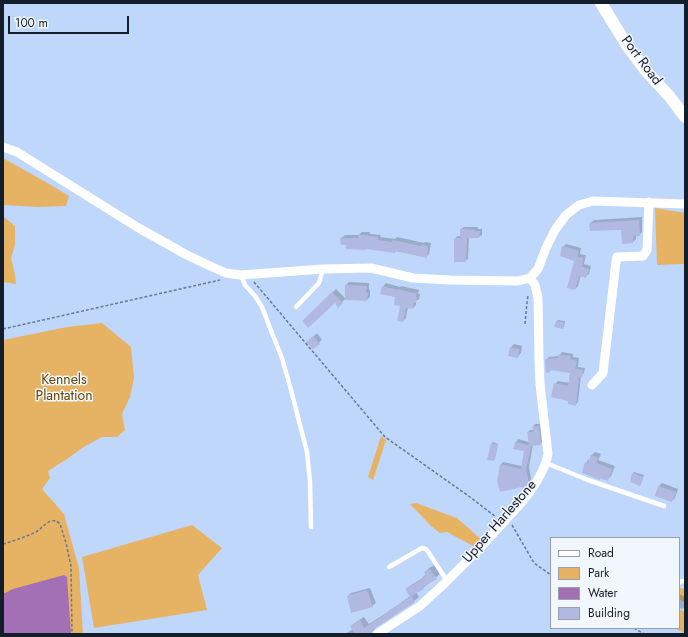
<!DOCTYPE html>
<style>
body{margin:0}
#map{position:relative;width:688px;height:637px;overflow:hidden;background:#bfd7fb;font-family:Jost,sans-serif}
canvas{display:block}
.frame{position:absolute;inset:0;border:4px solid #141d2a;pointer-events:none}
.legend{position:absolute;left:550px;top:537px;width:130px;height:92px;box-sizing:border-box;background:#f2f7fe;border:1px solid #99a0a9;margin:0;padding:5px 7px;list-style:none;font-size:12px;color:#141d2a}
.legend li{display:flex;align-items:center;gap:8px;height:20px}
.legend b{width:20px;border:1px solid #99a0a9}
.scale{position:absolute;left:8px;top:16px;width:121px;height:18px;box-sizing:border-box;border:2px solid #141d2a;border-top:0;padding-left:5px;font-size:12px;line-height:14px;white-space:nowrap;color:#141d2a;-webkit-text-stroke:3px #f2f7fe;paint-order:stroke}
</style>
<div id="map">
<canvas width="688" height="637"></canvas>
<div class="frame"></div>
<ul class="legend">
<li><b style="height:5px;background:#fff"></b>Road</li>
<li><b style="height:11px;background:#e6b365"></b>Park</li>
<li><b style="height:11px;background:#a470b5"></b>Water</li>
<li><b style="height:11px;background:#b2b9e0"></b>Building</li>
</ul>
<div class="scale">100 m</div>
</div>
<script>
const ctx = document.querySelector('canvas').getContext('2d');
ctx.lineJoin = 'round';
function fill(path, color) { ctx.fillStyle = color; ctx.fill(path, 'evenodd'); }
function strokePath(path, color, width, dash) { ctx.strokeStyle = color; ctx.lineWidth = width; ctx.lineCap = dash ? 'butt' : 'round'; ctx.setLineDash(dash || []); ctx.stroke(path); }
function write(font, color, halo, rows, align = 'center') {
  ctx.font = font + ' Jost,sans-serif'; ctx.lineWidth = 3; ctx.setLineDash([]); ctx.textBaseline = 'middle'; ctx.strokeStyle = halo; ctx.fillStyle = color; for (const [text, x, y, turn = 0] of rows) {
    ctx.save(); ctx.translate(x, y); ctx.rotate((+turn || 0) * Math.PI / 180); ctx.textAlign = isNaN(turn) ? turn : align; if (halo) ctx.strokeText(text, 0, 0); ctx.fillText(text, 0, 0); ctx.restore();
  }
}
fill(new Path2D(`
 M3 158 51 185 69 196 66 206 38 207 3 205Z
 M655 208 685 213V264L657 265Z
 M3 216 15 226V245L11 258 15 275 16 284 3 282Z
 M102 323 131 347 134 378 130 397 122 414 125 430 117 437H102L82 448 67 459 48 471 50 478 42 489 64 514 79 568 83 634H3V340L67 327Z
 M381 436 386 440 373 480 368 477Z
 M416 503 457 518 483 541 477 548 447 532 440 533 431 526 410 504Z
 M192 525 222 548 198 575 207 610 94 628 82 557Z
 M679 588 685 589V602L679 599Z
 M679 609 685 612V634L675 628H679Z`), '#e6b365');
fill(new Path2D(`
 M64 575 67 577 71 634H3V594L13 589Z`), '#a470b5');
fill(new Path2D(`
 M642 217V232L639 235H636V239L633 242 622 229 590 223 594 220Z
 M464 227H478V229H482V235L479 237H469L468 259 465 261 455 238 458 236H461V229Z
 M362 232H370V234L381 235 380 237 395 239 397 237 424 243 425 242 431 243 429 254 426 257 396 251 395 252 347 244 341 238 345 235H359Z
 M566 244 581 248 580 254 586 255 584 264 591 266 589 274 585 277 581 275 578 286 575 289V260L563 247Z
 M349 282 369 283V289L370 290V297L367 300 345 299 338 306 335 302 303 321 336 289 346 299V285Z
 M386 283 400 287 401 286 419 290 418 294H420L419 299 416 301V305L413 308 408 307 406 318 403 321 401 306 396 297 383 286Z
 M558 320 565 321 564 327 562 328 556 327 557 321Z
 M317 333 322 340 313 348 308 342Z
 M514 344 522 346 521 353 518 356 510 348Z
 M562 352 573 354V357L579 358 578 367 585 368 584 373 581 376 578 402 575 405 555 384 558 381 570 383 571 372 552 369 550 371 546 360 549 357 559 356Z
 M535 424H541L543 441 540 444 533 445 529 467 531 479 529 483 501 465 503 462 522 466 525 450 515 448 516 442 518 439 529 442 528 432 530 430H533V427Z
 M493 442 498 444 495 459 494 460 492 443Z
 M595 452 601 454 598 460 615 466 611 476 608 479 601 477 599 479 586 463 589 459 590 460 591 456Z
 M634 472 644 475 641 484 640 485 633 473Z
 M662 483 678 489 675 498 672 501 659 486Z
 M435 565 440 574 423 588 416 592 419 597 414 601 376 627 375 629 370 634H345L353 629 351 626 356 622 364 617 369 624 391 610 410 596 406 589 411 585 421 579 426 574 425 573 429 568Z
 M370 588 376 603 372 606 348 596 351 593Z
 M679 594 685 597V607L682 609 679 608Z`), '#0003');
fill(new Path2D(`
 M639 220 640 236H633V243L622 244 621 230 590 231 589 223Z
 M460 229 475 230V231H480L479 238H467L466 262H454V238H460Z
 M358 235H368V236L378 237V240L392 242V240L421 246V245L428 246 427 258 395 251V253L366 249V250L346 249V245H341L340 238H358Z
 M562 246 579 251 577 257 583 258 582 267 589 269 586 278 579 276 575 290 567 288 574 261 560 256Z
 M345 285 367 286 366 292 368 293 367 301 345 300Z
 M382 286 397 290V289L410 292 417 293 416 297H417L416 303H414L413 309 406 308 403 322 397 321 400 306 394 305 395 297 380 294Z
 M332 292 343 303 338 308 335 303 308 328 302 321Z
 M556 321 564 322 563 329 554 327Z
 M313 336 320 344 313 349 306 342Z
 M510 347 519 349 518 358 508 356Z
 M558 355 571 356 570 359 577 361 575 369 583 370 582 377H579L576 406 568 404V401L551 397 554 383 568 386 570 373 550 370V372L546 373 545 359 558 358Z
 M539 426 541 445 531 446 526 470 529 483 525 488 523 489 522 487 500 492 497 481 500 464 521 469 524 451 513 449 515 442 529 445 527 432H533L532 427Z
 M491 443 498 445 494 461 487 460Z
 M591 455 598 458 596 463 612 469 608 481 600 478V480L582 473 585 462 588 463Z
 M632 473 643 477 640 486 630 482Z
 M658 486 676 492 672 502 655 496Z
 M430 569 437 579 422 587 424 589 411 596 415 602 374 629 372 631 371 634H354H355L350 626 360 620 364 628 389 612 388 611 410 597 405 589 421 580 420 579 426 576 424 572Z
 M367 590 373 607 351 613 347 596Z`), '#b2b9e0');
strokePath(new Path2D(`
 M254 282 385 437 470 497 496 517
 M525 324 527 302 528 296
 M3 329 220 280
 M512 525 534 563 551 575
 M3 544C14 541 25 537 36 532 41 529 45 523 51 521 55 520 57 521 60 524L66 543 71 566 72 634
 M634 628 644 634`), '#677890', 1.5, [3, 2]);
strokePath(new Path2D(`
 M241 275 245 285 255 296 262 307 270 328 282 358 291 390 307 452 310 481 311 527
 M296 307 319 283 323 269
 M546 463 588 480 664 506
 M389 567 422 548 426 549 429 553 447 581
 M679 583 682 581H685`), '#fff', 4.5);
strokePath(new Path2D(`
 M3 147 17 152 137 227 185 254 210 266 226 273 241 275 323 269 371 268 413 278 450 280 518 281 530 278 538 269 546 248 555 230 566 215 579 205 593 201 685 204
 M592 385 603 373 616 262 617 257 643 256 647 250 649 202
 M377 634 420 606 444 584 479 549 523 501C534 487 545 471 548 454L540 384 539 359 538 298 535 285 530 278`), '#fff', 9);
strokePath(new Path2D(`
 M601 3 628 47 646 71 670 97 685 117`), '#fff', 12);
write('14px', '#141d2a', '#f2f7fe', [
 ["Port Road",641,61,53],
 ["Upper Harlestone",500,522,-49]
]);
write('14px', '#674600', '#f2f7fe', [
 ["Kennels",64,381],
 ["Plantation",64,397]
]);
</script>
